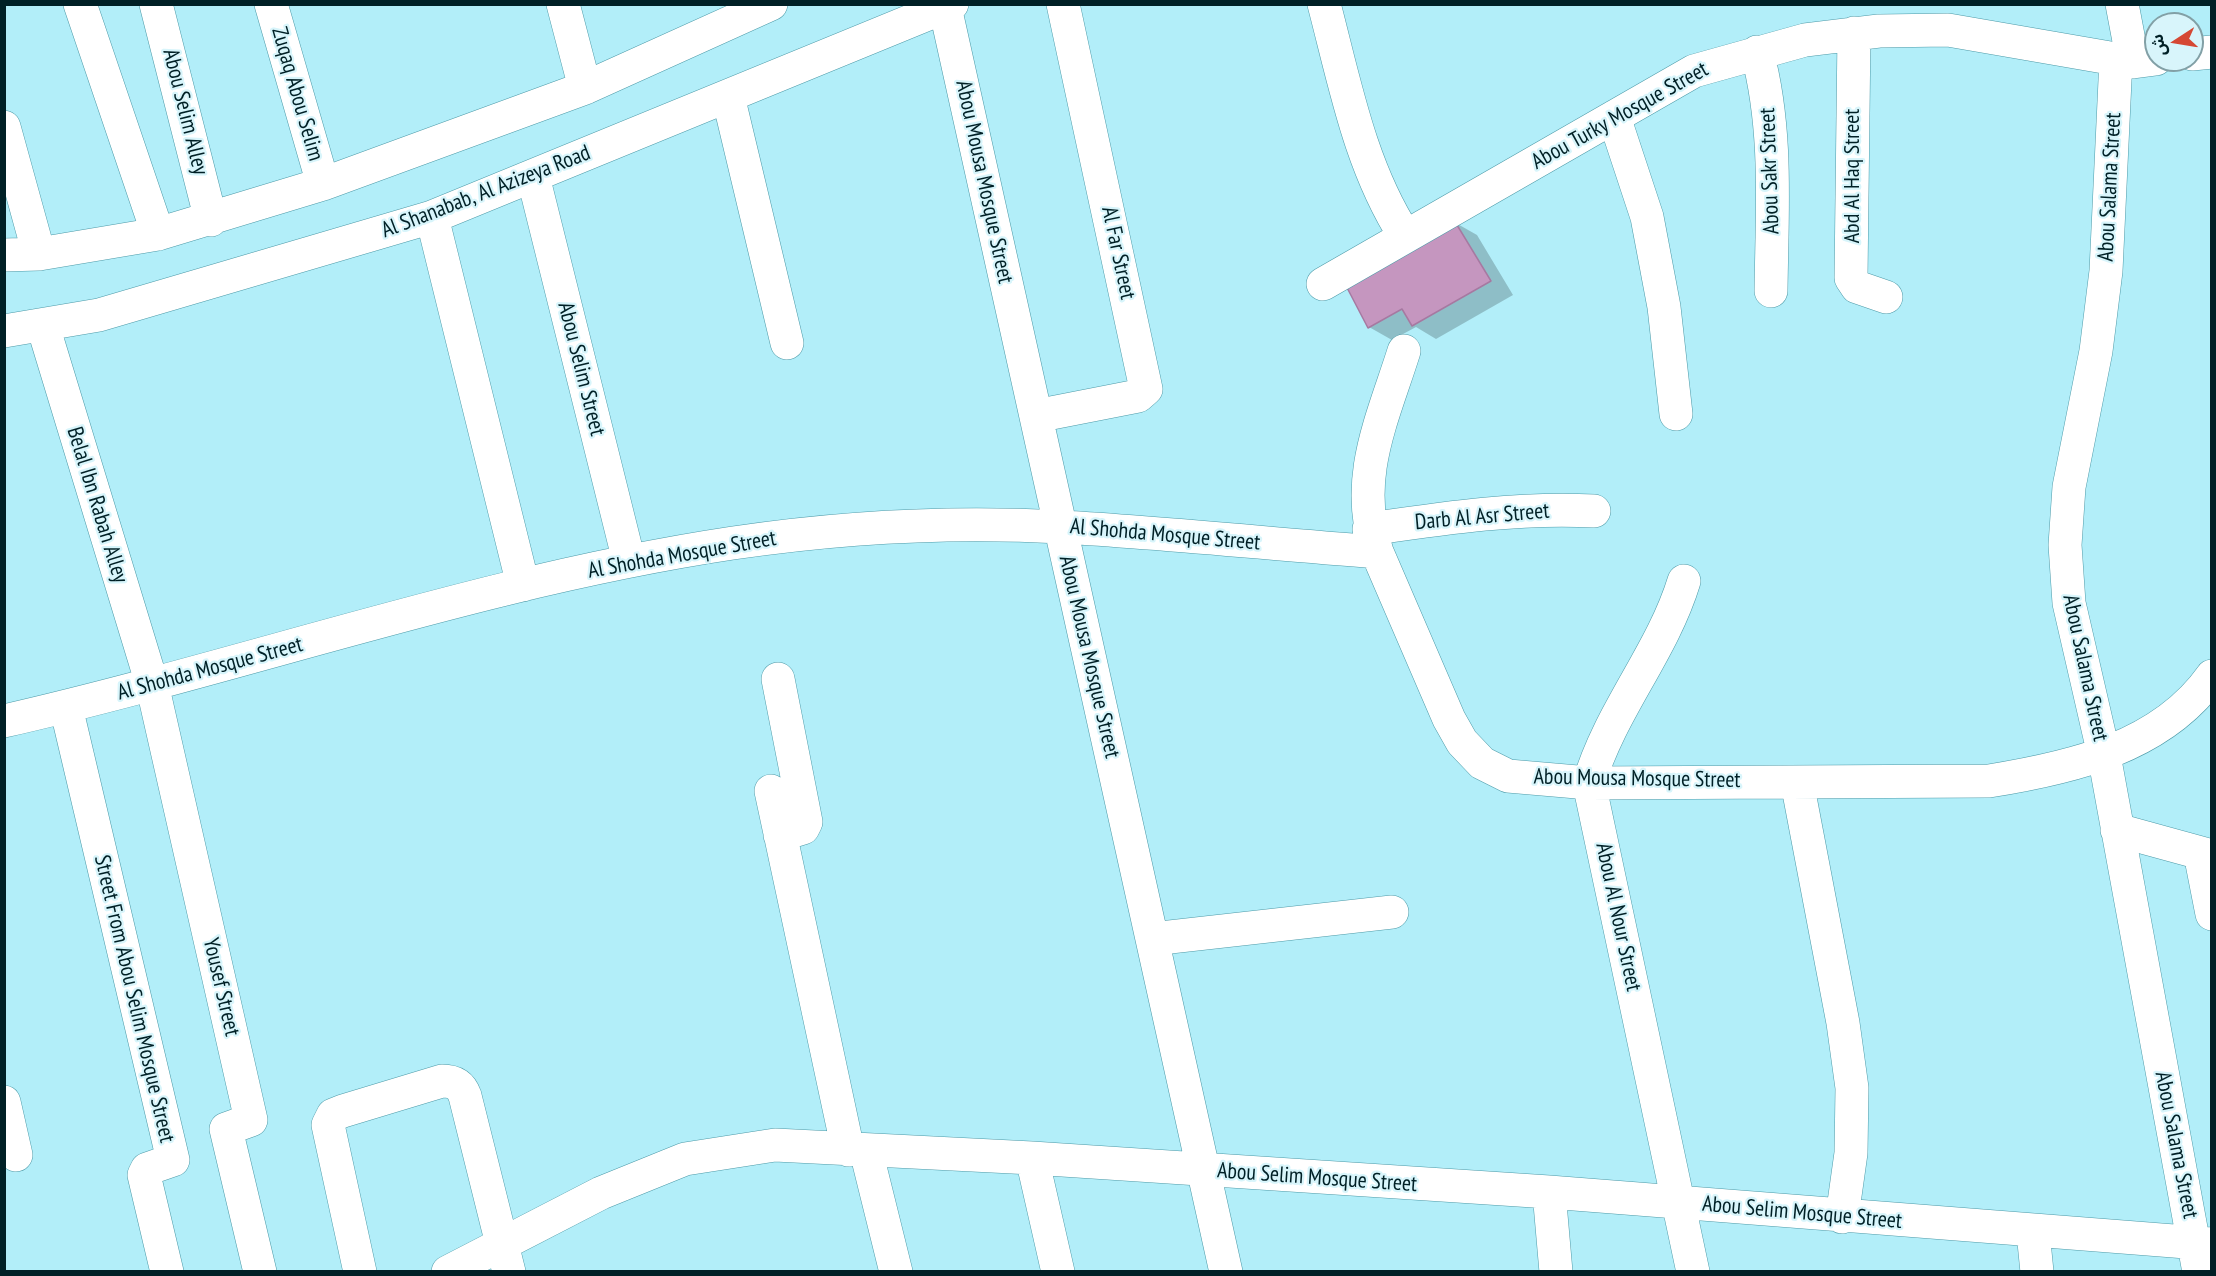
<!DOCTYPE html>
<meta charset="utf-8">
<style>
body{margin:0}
#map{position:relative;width:2216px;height:1276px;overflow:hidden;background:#b2eef9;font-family:"PT Sans Narrow","Noto Sans Arabic",sans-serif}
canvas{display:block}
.frame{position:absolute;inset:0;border:6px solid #002026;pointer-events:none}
.north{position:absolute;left:2144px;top:12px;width:60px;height:60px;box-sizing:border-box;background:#d8f5fb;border:2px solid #82a0a6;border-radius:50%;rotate:258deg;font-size:16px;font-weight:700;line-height:24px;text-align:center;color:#002026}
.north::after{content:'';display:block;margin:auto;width:21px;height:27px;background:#d54834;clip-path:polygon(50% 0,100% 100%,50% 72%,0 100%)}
</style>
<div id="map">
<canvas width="2216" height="1276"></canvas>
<div class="frame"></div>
<div class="north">ش</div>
</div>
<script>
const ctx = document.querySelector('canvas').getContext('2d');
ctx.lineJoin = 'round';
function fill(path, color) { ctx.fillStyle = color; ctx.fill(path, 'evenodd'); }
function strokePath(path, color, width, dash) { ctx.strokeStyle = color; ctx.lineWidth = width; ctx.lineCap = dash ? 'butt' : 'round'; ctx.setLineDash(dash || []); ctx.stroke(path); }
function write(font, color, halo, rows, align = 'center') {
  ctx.font = font + ' "PT Sans Narrow",sans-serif'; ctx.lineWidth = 4.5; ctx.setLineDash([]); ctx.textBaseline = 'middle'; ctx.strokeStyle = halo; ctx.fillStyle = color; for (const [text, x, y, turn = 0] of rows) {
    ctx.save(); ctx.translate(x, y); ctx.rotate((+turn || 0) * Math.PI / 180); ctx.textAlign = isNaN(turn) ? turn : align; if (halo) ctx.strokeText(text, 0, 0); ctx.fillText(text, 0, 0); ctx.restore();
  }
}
fill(new Path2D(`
 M1454 222 1477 235 1513 295 1436 339 1416 327 1392 340 1369 327Z`), '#0003');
const building = new Path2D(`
 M1454 220 1491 281 1412 326 1402 309 1368 328 1343 280Z`);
fill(building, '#c596bf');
strokePath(building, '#a679a1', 1.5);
const minor = new Path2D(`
 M80 4 158 234
 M156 4 211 220
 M271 4 323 184
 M563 4 585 88
 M1324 4C1345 84 1360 166 1405 236
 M2122 4 2133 62
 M945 7 1226 1272
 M1854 33 1851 278 1857 287 1886 297
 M1757 52C1778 130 1772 210 1771 291
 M2192 54 2212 52
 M2116 59 2106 271 2096 351 2069 487 2065 545 2069 603 2104 755 2199 1272
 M728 96 787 343
 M1614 117 1647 217 1664 307 1676 414
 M4 127 39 254
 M533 176 629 561
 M432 217 523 585
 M4 255 39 254 158 234 323 184 585 88 771 4
 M1323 284 1694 71 1805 40 1879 31 1948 30 2133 62 2156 59
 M43 326 152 684 251 1120 226 1129 260 1272
 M4 331 99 315 432 217 952 4
 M1404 351C1382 421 1353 478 1377 552L1449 719 1462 742 1482 763 1508 776 1589 783 1989 781C2070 768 2161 748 2212 676
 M1036 416 1138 396 1146 389 1063 4
 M1369 529C1445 518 1518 507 1594 511
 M1684 581C1662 653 1610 711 1589 783L1693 1272
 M778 679 806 822 803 828 780 835
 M66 707 173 1160 147 1169 144 1175 167 1272
 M4 721C248 665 486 580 733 543 841 527 953 521 1062 527 1167 533 1272 544 1377 552
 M1797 782 1843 1023 1852 1088 1851 1153 1842 1217
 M771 791 848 1150
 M2117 830 2212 856
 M2200 853 2212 914
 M1152 939 1392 912
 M4 1102 16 1155
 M866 1151 896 1272
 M1032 1158 1058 1272
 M1549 1192 1556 1272
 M2033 1232 2037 1272
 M360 1272 328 1125 333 1115 343 1111 442 1081C455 1081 461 1085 465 1096L509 1272
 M448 1272 601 1193 685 1159 775 1145 1032 1158 1549 1192 2212 1244`);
strokePath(minor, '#4d9aa8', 34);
strokePath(minor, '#fff', 33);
write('22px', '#002026', '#d8f5fb', [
 ["Zuqaq Abou Selim",297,94,74],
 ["Abou Selim Alley",185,112,76],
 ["Abou Turky Mosque Street",1620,116,-29],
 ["Abou Sakr Street",1770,171,-92],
 ["Abd Al Haq Street",1853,176,-90],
 ["Abou Mousa Mosque Street",984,182,78],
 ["Abou Salama Street",2110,187,-87],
 ["Al Shanabab, Al Azizeya Road",486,192,-21],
 ["Al Far Street",1118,253,78],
 ["Abou Selim Street",581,369,76],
 ["Belal Ibn Rabah Alley",97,505,73],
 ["Darb Al Asr Street",1482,517,-5],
 ["Al Shohda Mosque Street",1165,535,5],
 ["Al Shohda Mosque Street",682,555,-10],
 ["Abou Mousa Mosque Street",1089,657,77],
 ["Abou Salama Street",2085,668,78],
 ["Al Shohda Mosque Street",210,669,-15],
 ["Abou Mousa Mosque Street",1637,779,1],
 ["Abou Al Nour Street",1618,917,78],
 ["Yousef Street",221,987,77],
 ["Street From Abou Selim Mosque Street",134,999,77],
 ["Abou Salama Street",2176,1145,79],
 ["Abou Selim Mosque Street",1317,1178,4],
 ["Abou Selim Mosque Street",1802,1213,5]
]);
</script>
